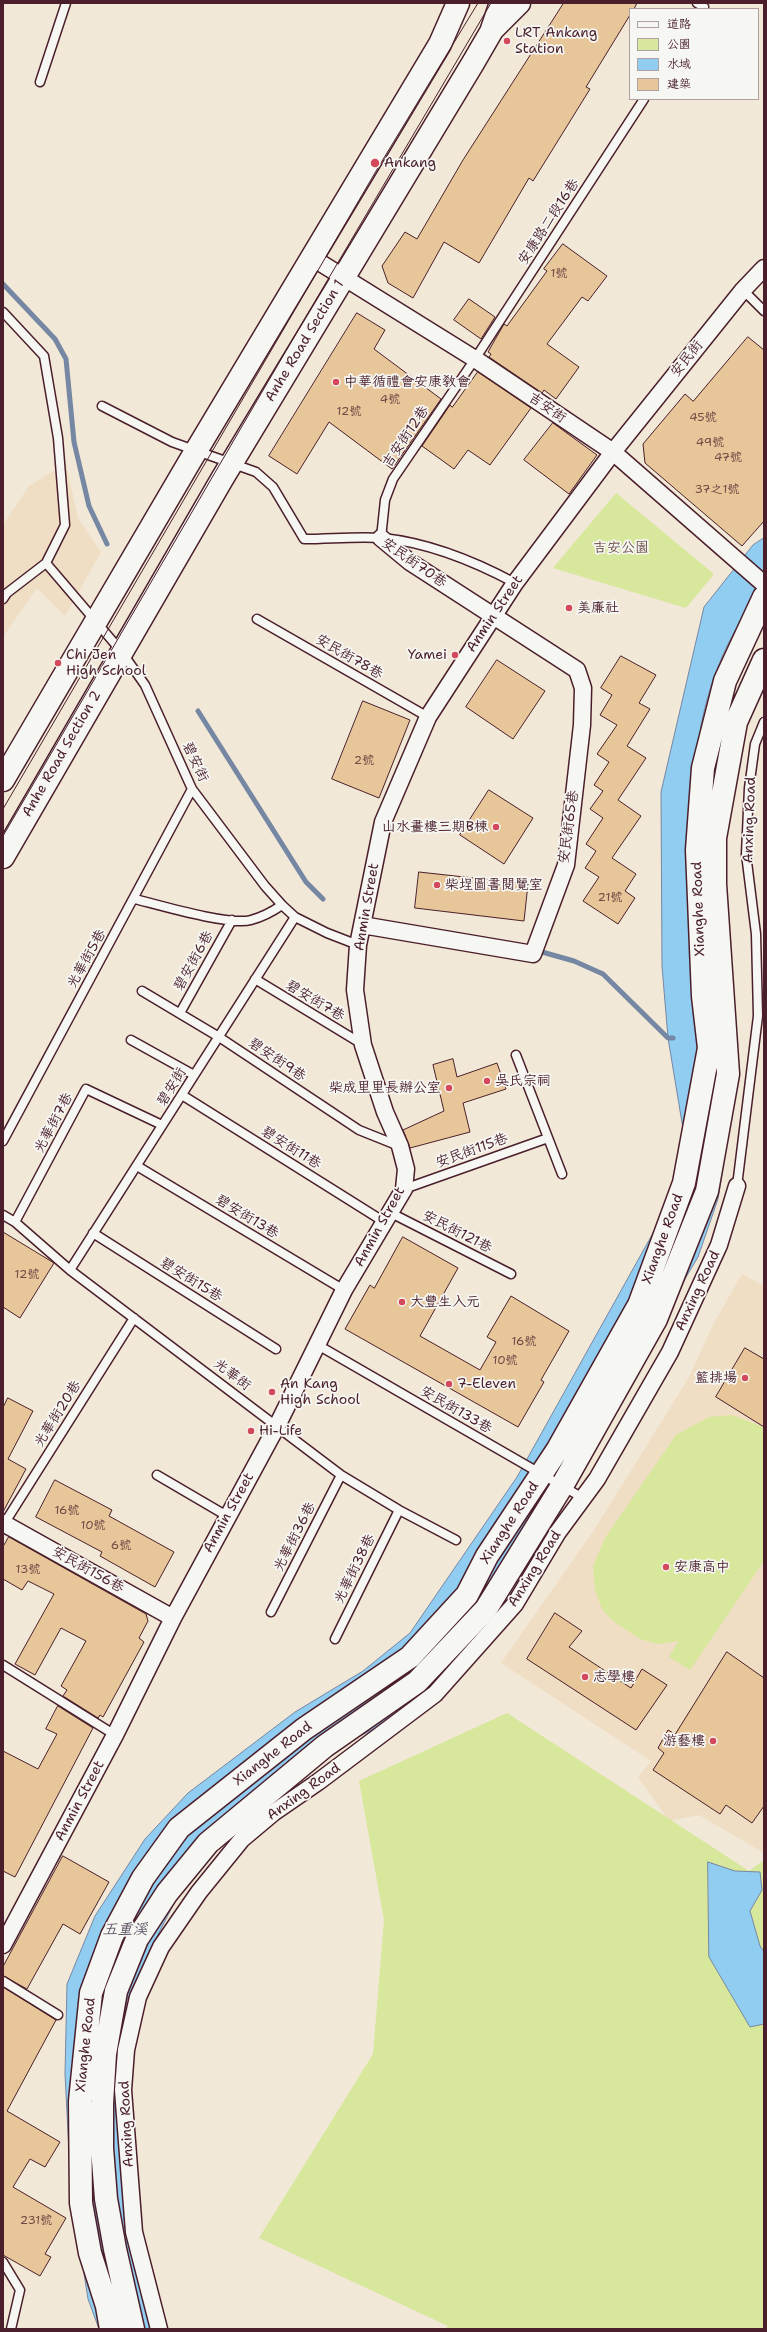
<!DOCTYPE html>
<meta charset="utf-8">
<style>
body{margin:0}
#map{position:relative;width:767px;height:2332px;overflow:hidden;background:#f2e8d7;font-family:"Shantell Sans","LXGW WenKai TC",sans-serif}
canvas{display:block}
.frame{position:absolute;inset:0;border:4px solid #4a1f2b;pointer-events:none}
.legend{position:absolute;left:629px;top:8px;width:130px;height:92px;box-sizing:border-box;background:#f6f6f2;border:1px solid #b1a0a2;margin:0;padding:5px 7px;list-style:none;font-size:12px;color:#4a1f2b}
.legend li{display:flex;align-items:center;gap:8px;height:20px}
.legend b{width:20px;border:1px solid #b1a0a2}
</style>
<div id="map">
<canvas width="767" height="2332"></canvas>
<div class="frame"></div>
<ul class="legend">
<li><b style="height:5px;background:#f6f6f2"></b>道路</li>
<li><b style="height:11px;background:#d7e79b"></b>公園</li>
<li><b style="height:11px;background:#91ccf1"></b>水域</li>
<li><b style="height:11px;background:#e7c799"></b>建築</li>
</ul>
</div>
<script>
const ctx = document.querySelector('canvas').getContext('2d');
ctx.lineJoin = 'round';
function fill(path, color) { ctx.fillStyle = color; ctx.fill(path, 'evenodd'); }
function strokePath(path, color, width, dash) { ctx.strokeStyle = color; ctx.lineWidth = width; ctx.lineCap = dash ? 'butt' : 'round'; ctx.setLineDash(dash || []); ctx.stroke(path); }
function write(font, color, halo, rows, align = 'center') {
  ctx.font = font + ' "Shantell Sans","LXGW WenKai TC",sans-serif'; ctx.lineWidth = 3.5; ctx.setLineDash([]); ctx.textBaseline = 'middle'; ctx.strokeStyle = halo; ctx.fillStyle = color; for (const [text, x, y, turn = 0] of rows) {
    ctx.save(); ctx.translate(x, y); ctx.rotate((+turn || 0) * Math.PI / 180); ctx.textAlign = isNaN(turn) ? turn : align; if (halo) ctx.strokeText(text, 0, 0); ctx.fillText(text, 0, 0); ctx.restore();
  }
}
fill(new Path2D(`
 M66 463 78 518 101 552 65 616 37 588 3 637V525L29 486Z
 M742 1274 764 1286V1853L699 1815 669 1821 638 1777 651 1761 501 1663 594 1530 688 1379 713 1325Z`), '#efdec4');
fill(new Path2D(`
 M616 493 714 574 686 608 553 568Z
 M732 1415 764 1427V1561L690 1670 669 1657 679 1641 658 1644 640 1639 613 1621 602 1609 595 1590 593 1566 605 1538 676 1435 709 1417Z
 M507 1713 749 1871 764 1860V1952L760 1947 750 1911 762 1890 760 1872 735 1871 708 1863 709 1957 750 2027 764 2024V2329H445L448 2326 259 2238 373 2054 384 1920 359 1781Z`), '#d7e79b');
const water = new Path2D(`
 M764 538V591C731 626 710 678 701 726 699 738 701 753 700 766L729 1130 718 1199 698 1257 562 1486 515 1583 440 1685 407 1712 358 1737 291 1782 214 1851 184 1884 149 1952 127 2000 114 2080 125 2226 152 2329H99L88 2299 71 2191 65 2074 67 1984 95 1916 145 1839 188 1793 295 1712 363 1671 410 1633 517 1477 662 1217 687 1153 668 1038 662 966 661 792 704 607 753 545Z
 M708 1862 735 1871 760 1872 762 1890 750 1911 760 1946 764 1952V2024L750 2027 709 1957Z`);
fill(water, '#91ccf1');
strokePath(water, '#7587a2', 1);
strokePath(new Path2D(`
 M3 284 55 339 66 359 74 442 89 506 107 544
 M198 711 306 882 323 899
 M542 952 574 961 603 974 668 1038H673`), '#7587a2', 5);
const building = new Path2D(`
 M564 3H637L634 9H630V15L586 87 590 89 533 181 529 178 479 263 444 242 413 298 388 283 382 266 405 232 417 239 463 160Z
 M563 244 607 276 588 301 582 297 547 344 579 367 556 399 544 390 542 393 489 357 491 354 488 352 504 324 507 326 547 271 544 269Z
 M469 299 495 317 481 339 454 320Z
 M357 313 385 330 374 349 441 399 392 469 329 422 297 474 269 456Z
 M748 337 764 350V521L742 546 645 463 643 444 685 394 693 401Z
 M478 372 531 408 490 465 468 450 454 469 422 446 450 405 452 407Z
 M553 423 597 455 569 494 524 460Z
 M621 656 656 675 639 703 650 709 627 746 646 758 618 800 641 816 612 858 636 874 625 891 635 898 618 924 583 901 599 877 585 868 596 851 586 844 603 818 590 809 603 791 594 785 609 762 597 754 617 725 600 715 612 695 601 688Z
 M497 660 545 691 513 739 466 707Z
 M363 701 410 720 379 798 332 779Z
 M489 790 533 818 504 864 460 835Z
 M419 872 528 884 524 921 415 908Z
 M453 1059 457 1077 497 1063 506 1089 463 1103 470 1132 410 1148 403 1130 444 1111 433 1065Z
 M3 1232 54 1263 20 1318 3 1307Z
 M403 1237 458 1268 420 1336 480 1370 496 1342 487 1337 511 1296 569 1331 541 1380 544 1382 518 1427 345 1329 370 1285 374 1288Z
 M745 1348 764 1359V1427L716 1397Z
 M8 1398 33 1411 8 1459 26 1469 3 1512V1408Z
 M55 1480 112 1510 109 1516 174 1552 155 1587 100 1556 102 1552 36 1517Z
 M9 1537 146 1614 148 1621 139 1638 144 1642 103 1717 100 1715 98 1718 63 1696 67 1690 61 1686 86 1641 61 1628 35 1675 15 1664 54 1594 28 1581 22 1590 3 1579V1547Z
 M555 1613 582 1631 569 1647 631 1688 642 1669 667 1685 636 1730 527 1659Z
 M727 1652 764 1678V1806L752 1823 726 1805 720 1814 653 1770 664 1753 658 1748 668 1730 675 1734Z
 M58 1706 93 1728 15 1877 3 1871V1751L38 1769 57 1734 46 1729Z
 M63 1856 109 1882 80 1934 63 1924 27 1989 3 1976V1967Z
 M3 1987 56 2020 7 2111 60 2142 45 2167 30 2159 13 2187 66 2218 45 2254 51 2257 40 2276 3 2255Z`);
fill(building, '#e7c799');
strokePath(building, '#4a1f2b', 1);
const lane = new Path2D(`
 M697 3 704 7
 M40 82 66 3
 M743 290 764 311
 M3 312 44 356 58 438 65 525 46 563
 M102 406 172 442 256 472 273 487 304 539C330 539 357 536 383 538 430 543 474 561 515 583
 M381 538 385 500 393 479 475 359 644 99
 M3 599 7 593 46 563 121 651 145 685 192 789 265 886 282 905 295 917 327 933 358 945
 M257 619 428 717
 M135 899C159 905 230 926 251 920 262 917 272 912 282 905
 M255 979 362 1044
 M142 991 219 1037 359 1130 399 1146
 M180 1013 232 920
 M131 1040 194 1075
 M516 1055 562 1174
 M182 1095 386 1223
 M3 1141 192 789
 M137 1166 344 1290
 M737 1186 758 1016 756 934 746 854 749 788 755 744 764 722
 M404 1189 548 1138
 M391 1213 511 1274
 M3 1215 15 1222 70 1270 341 1475 399 1510 456 1540
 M15 1222 86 1089 162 1125
 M93 1233 276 1349
 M70 1270 295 917
 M316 1344 583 1498
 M157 1475 227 1516
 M4 1524 134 1318
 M271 1612 341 1475
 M335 1639 399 1510
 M3 1665 115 1735
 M3 1981 58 2015
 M3 2262 20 2290 11 2329`);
const street = new Path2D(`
 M311 257 475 359 613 452 764 584
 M362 925 533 954 566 865 582 725 583 688 577 670 410 562 381 538
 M3 1523 173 1618
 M3 1945 115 1735 173 1618 277 1426 344 1290 404 1189 406 1169 400 1146 385 1112 363 1045 355 990 358 945 383 822 428 717 515 583 613 452 743 290 764 268
 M159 2329 134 2232 123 2090 126 2050 138 1997 161 1947 199 1892 242 1839 273 1813 318 1782 435 1694 515 1604 558 1532 597 1479 670 1352 719 1245 737 1186`);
const secondary = new Path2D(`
 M494 28 519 3
 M3 780 190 461 440 44 458 3
 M3 857 222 479 473 63 491 32 501 3
 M111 2329 107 2306 90 2253 81 2203 80 2101 91 1993 112 1936 143 1878 179 1828 304 1729 410 1657 467 1595 487 1556 558 1449 639 1305 684 1183 709 1048 703 996 697 850 703 768 725 681 764 597
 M133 2329 115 2249 106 2199 102 2148V2104L105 2054 116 1991 137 1939 167 1893 208 1843 325 1746 417 1682 486 1609 562 1486 656 1319 707 1191 728 1074 715 884V838L736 722 764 660`);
strokePath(lane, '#4a1f2b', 11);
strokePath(street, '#4a1f2b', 19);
strokePath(secondary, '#4a1f2b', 25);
strokePath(lane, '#f6f6f2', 8);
strokePath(street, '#f6f6f2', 16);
strokePath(secondary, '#f6f6f2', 22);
strokePath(new Path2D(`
 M3 809 379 166 478 3
 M3 836 304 320 491 3`), '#4a1f2b', 1);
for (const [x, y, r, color] of [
 [507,41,4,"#d1495b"],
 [375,163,5,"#d1495b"],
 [336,382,4,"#d1495b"],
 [569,608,4,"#d1495b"],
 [455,655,4,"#d1495b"],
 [58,663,4,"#d1495b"],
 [496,827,4,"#d1495b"],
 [437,885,4,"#d1495b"],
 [487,1081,4,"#d1495b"],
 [449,1088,4,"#d1495b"],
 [402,1302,4,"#d1495b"],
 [745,1378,4,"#d1495b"],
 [449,1384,4,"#d1495b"],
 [272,1392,4,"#d1495b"],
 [251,1431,4,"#d1495b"],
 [666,1567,4,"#d1495b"],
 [585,1677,4,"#d1495b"],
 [713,1741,4,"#d1495b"]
]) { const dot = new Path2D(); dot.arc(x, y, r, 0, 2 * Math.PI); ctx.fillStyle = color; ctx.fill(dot); strokePath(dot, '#f6f6f2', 1.5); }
write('12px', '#714946', null, [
 ["1號",559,274],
 ["4號",390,400],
 ["12號",349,412],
 ["45號",703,418],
 ["49號",710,443],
 ["47號",728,458],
 ["37之1號",717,490],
 ["2號",364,761],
 ["21號",610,898],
 ["12號",27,1275],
 ["16號",524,1342],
 ["10號",505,1361],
 ["16號",67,1511],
 ["10號",93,1526],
 ["6號",121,1546],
 ["13號",28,1570],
 ["231號",36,2221]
]);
write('14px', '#4a1f2b', '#f6f6f2', [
 ["LRT Ankang",515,33],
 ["Station",515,49],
 ["Ankang",384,163],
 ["中華循禮會安康教會",344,382],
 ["美廉社",577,608],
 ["Chi Jen",66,655],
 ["High School",66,671],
 ["Yamei",447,655,"right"],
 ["山水畫樓三期B棟",488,827,"right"],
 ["柴埕圖書閱覽室",445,885],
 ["吳氏宗祠",495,1081],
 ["柴成里里長辦公室",441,1088,"right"],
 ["大豐生入元",410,1302],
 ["籃排場",737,1378,"right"],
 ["An Kang",280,1384],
 ["High School",280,1400],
 ["7-Eleven",457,1384],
 ["Hi-Life",259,1431],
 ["安康高中",674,1567],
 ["志學樓",593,1677],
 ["游藝樓",705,1741,"right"]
], 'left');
write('14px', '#4a1f2b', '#f6f6f2', [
 ["安康路二段16巷",549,222,-57],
 ["Anhe Road Section 1",305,341,-59],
 ["安民街",687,359,-51],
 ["吉安街",547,408,34],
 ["吉安街12巷",406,437,-56],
 ["安民街70巷",414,563,35],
 ["Anmin Street",495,614,-56],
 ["安民街78巷",349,657,30],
 ["Anhe Road Section 2",62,754,-60],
 ["碧安街",195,762,65],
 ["Anxing Road",750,820,-88],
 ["安民街65巷",569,827,-82],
 ["Anmin Street",367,907,-80],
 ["Xianghe Road",699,909,-92],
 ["光華街5巷",87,959,-61],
 ["碧安街6巷",194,961,-61],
 ["碧安街7巷",315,1001,31],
 ["碧安街9巷",277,1060,34],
 ["碧安街",172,1087,-58],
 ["光華街7巷",54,1123,-62],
 ["碧安街11巷",291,1148,32],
 ["安民街115巷",472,1151,-20],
 ["碧安街13巷",247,1217,31],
 ["Anmin Street",380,1227,-61],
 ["安民街121巷",457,1232,27],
 ["Xianghe Road",663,1239,-70],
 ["碧安街15巷",191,1280,32],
 ["Anxing Road",698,1291,-65],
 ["光華街",232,1375,37],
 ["安民街133巷",456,1410,30],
 ["光華街20巷",58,1414,-58],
 ["Anmin Street",229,1513,-61],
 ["Xianghe Road",510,1523,-57],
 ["光華街36巷",295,1537,-63],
 ["光華街38巷",355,1569,-64],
 ["Anxing Road",535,1569,-58],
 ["安民街156巷",88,1570,29],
 ["Xianghe Road",273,1754,-38],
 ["Anxing Road",304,1792,-36],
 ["Anmin Street",80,1801,-62],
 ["Xianghe Road",86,2045,-84],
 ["Anxing Road",127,2124,-93]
]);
write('14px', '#6d5147', '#f6f6f2', [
 ["吉安公園",621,548]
]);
write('italic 15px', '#5f5366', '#f6f6f2', [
 ["五重溪",125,1930]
]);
</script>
